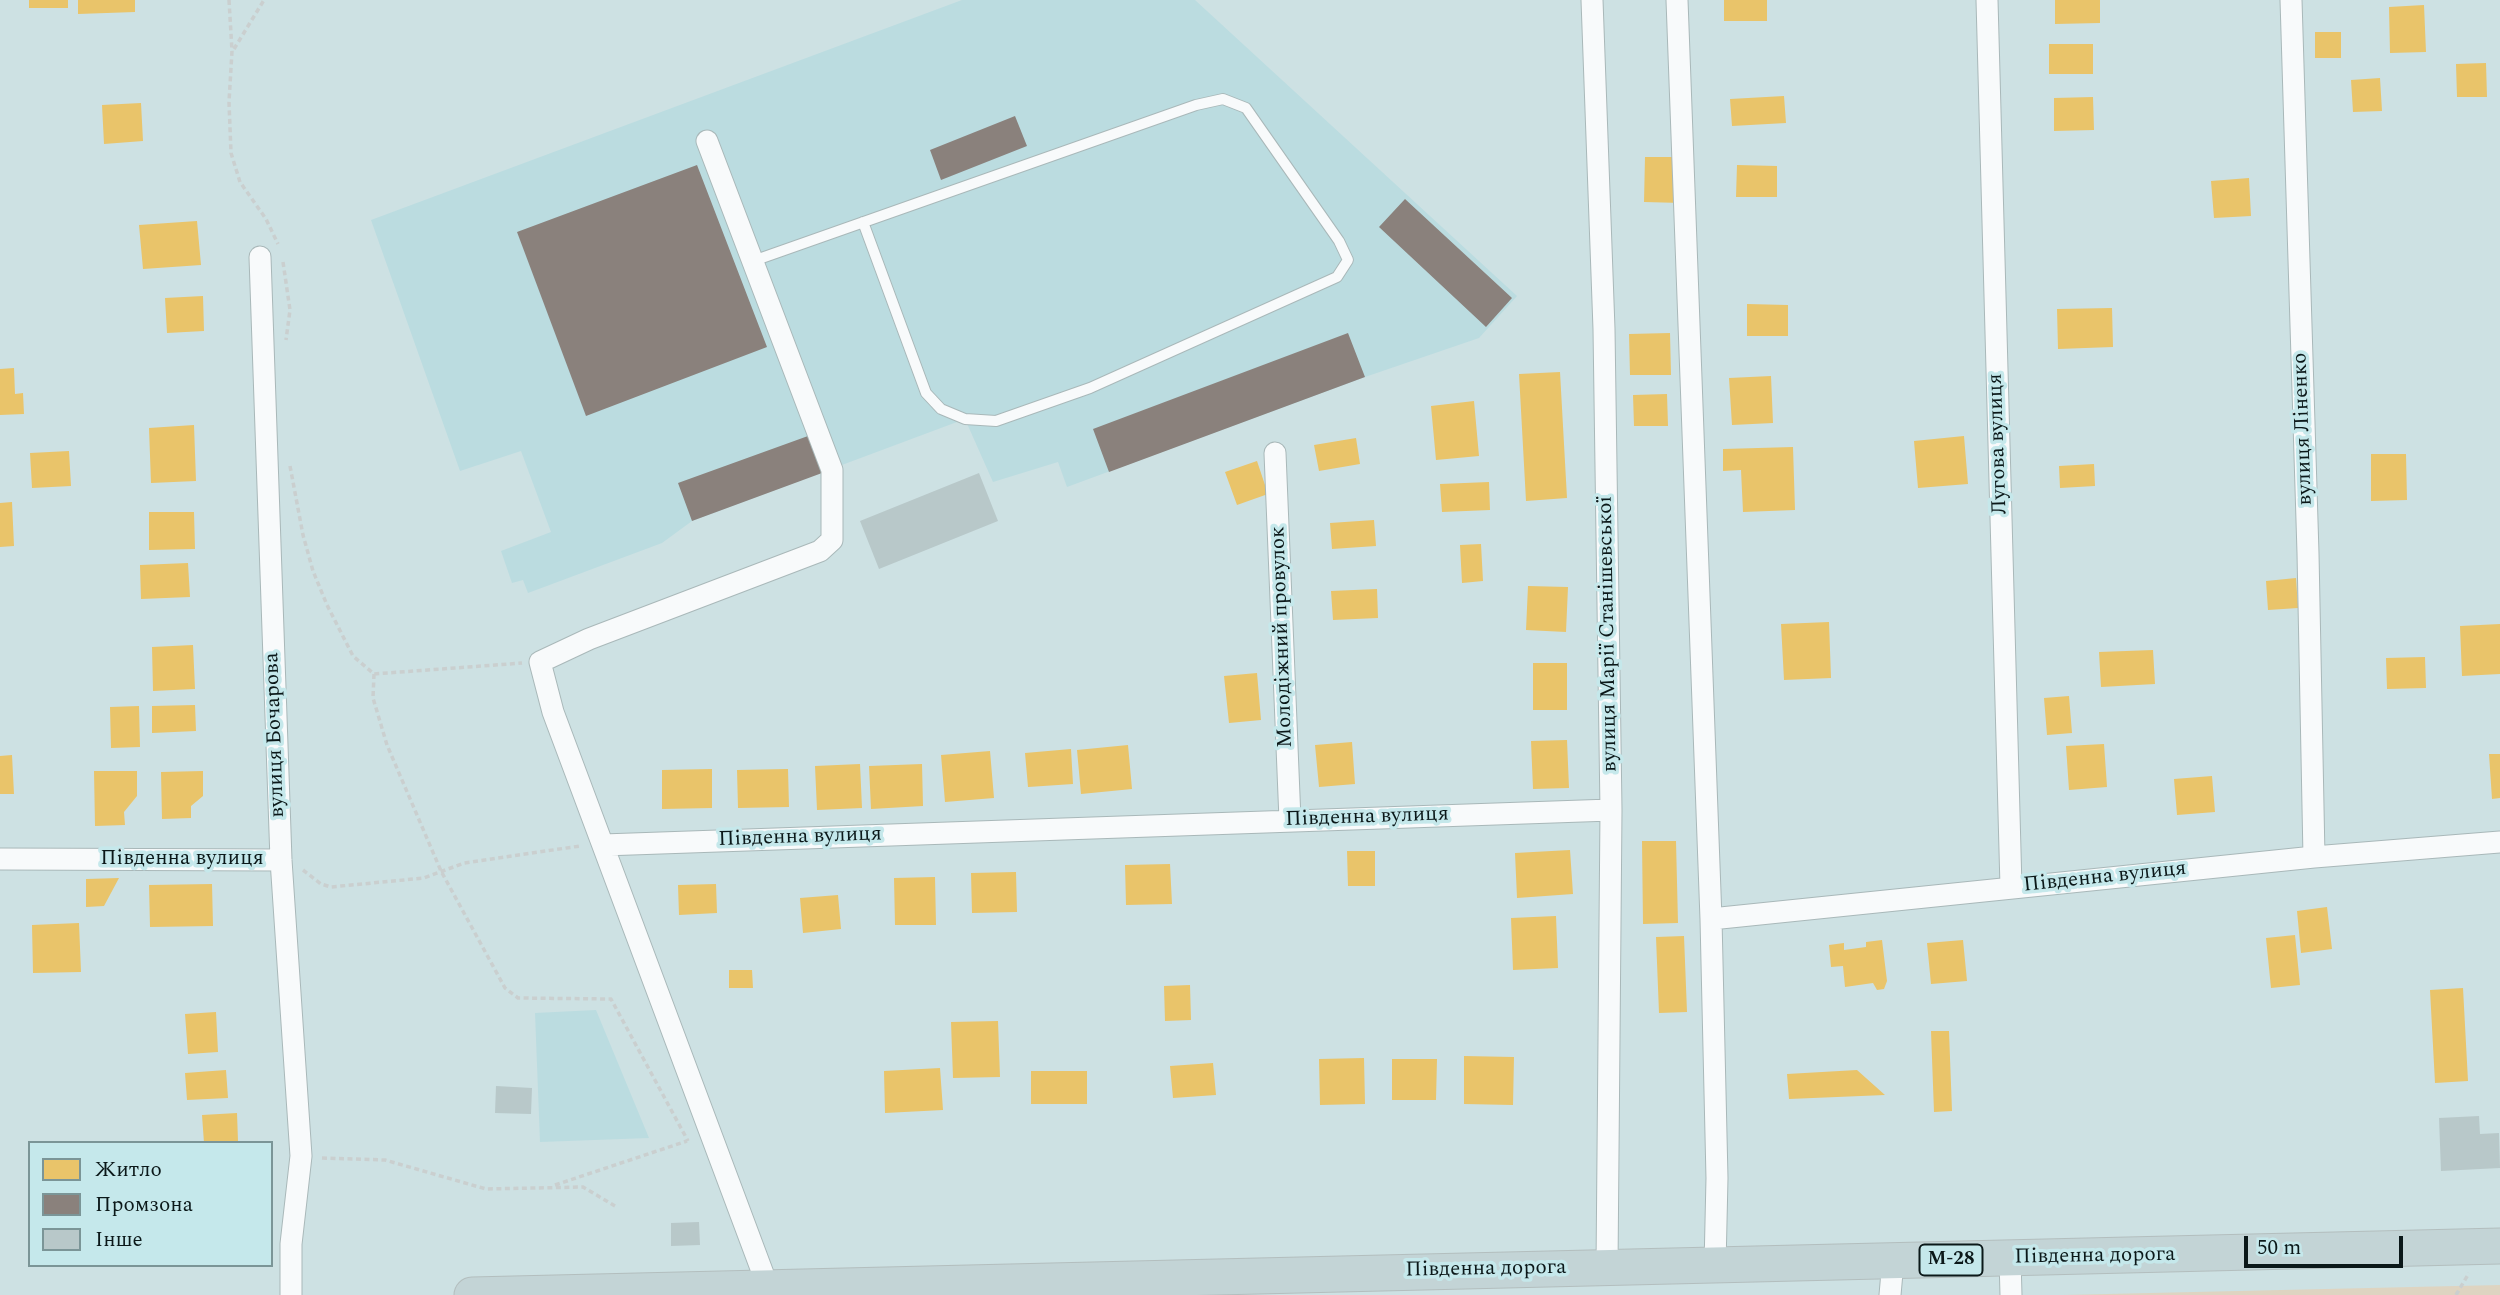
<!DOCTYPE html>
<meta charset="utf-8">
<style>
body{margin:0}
#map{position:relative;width:2500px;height:1295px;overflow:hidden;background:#cde1e3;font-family:Spectral,serif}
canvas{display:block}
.legend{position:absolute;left:28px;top:1141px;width:245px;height:126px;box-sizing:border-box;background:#c5e8eb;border:2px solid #7b9597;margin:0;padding:9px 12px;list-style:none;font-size:21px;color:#0b1819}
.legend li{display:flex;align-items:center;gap:14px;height:35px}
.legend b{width:35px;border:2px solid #7b9597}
.scale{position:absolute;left:2244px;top:1236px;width:159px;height:32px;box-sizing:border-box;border:4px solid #0b1819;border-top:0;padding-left:9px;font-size:21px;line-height:24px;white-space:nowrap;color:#0b1819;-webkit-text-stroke:5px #c5e8eb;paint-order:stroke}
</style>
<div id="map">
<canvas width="2500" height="1295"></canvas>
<ul class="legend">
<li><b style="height:19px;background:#e9c46a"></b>Житло</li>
<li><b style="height:19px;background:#8a817c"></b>Промзона</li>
<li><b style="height:19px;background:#b8c8c9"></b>Інше</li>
</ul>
<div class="scale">50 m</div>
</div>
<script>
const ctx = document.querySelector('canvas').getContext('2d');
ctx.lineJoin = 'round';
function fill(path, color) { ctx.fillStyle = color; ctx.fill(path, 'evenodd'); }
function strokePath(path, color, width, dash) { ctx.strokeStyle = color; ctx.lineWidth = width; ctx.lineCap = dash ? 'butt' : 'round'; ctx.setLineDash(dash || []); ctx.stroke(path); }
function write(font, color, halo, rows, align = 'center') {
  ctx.font = font + ' Spectral,serif'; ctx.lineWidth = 7; ctx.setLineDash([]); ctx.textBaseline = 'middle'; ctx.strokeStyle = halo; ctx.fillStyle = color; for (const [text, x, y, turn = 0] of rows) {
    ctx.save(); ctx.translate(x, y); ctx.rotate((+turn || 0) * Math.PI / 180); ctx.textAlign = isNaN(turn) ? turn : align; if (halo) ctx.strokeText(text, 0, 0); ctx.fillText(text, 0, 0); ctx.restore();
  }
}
fill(new Path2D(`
 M962 0H1195L1517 296 1479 338 1365 377 1067 487 1058 462 993 482 965 419 692 521 662 543 528 593 523 580 512 583 501 551 551 532 521 451 460 471 371 220Z
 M596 1010 649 1138 540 1142 535 1013Z`), '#bbdce0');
fill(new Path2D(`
 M2500 1285V1295H2063Z`), '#ded4c1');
fill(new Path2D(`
 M29 0H68V8H29Z
 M78 0H135V12L78 14Z
 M1724 0H1767V21H1724Z
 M2055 0H2100V23L2055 24Z
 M2424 5 2426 52 2390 53 2389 7Z
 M2315 32H2341V58H2315Z
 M2049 44H2093V74H2049Z
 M2486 63 2487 97H2457L2456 64Z
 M2380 78 2382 111 2353 112 2351 80Z
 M1784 96 1786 123 1732 126 1730 99Z
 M2093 97 2094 130 2054 131V98Z
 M141 103 143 141 104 144 102 105Z
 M1645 157H1682V203L1644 202Z
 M1737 165 1777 166V197H1736Z
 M2249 178 2251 216 2214 218 2211 181Z
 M197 221 201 265 143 269 139 225Z
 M203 296 204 331 167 333 165 298Z
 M1747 304 1788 305V336H1747Z
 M2112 308 2113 347 2058 349 2057 309Z
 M1670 333 1671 375H1630L1629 334Z
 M14 368 15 394 23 393 24 414 0 415V369Z
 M1560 372 1567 498 1526 501 1519 374Z
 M1771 376 1773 423 1732 425 1729 378Z
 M1667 394 1668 426H1634L1633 395Z
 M1474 401 1479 456 1436 460 1431 406Z
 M194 425 196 481 151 483 149 428Z
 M1964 436 1968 484 1918 488 1914 441Z
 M1356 438 1360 464 1319 471 1314 445Z
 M1793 447 1795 510 1743 512 1741 470 1723 471V449Z
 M69 451 71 486 32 488 30 453Z
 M2371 454H2406L2407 500 2371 501Z
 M1257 461 1268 494 1237 505 1225 472Z
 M2094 464 2095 486 2060 488 2059 466Z
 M1489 482 1490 510 1442 512 1440 484Z
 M12 502 14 546 0 547V503Z
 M149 512H194L195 549 149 550Z
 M1374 520 1376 546 1332 549 1330 523Z
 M1481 544 1483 581 1462 583 1460 545Z
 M188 563 190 597 141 599 140 565Z
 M2296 578 2298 608 2268 610 2266 581Z
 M1528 586 1568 587 1566 632 1526 630Z
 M1377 589 1378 618 1333 620 1331 591Z
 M1829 622 1831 678 1784 680 1781 624Z
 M2500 624V674L2462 676 2460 626Z
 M193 645 195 689 153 691 152 647Z
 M2153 650 2155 684 2101 687 2099 652Z
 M2425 657 2426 688 2387 689 2386 658Z
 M1533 663H1567V710H1533Z
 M1257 673 1261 720 1229 723 1224 676Z
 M2069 696 2072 733 2047 735 2044 698Z
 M195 705 196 731 152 733V706Z
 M139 706 140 747 111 748 110 707Z
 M1567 740 1569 788 1533 789 1531 741Z
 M1352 742 1355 784 1319 787 1315 745Z
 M2104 744 2107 787 2069 790 2066 746Z
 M1128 745 1132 789 1081 794 1077 750Z
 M1071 749 1073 784 1028 787 1025 753Z
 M990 751 994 798 945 802 941 755Z
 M2489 754H2500V798L2492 799Z
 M12 755 14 794H0V756Z
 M860 764 862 808 817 810 815 766Z
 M922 764 923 806 871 809 869 766Z
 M712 769V808L662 809V770Z
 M788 769 789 807 738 808 737 770Z
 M94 771H137V796L124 812 125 825 95 826Z
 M203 771V796L191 806V818L162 819 161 772Z
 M2212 776 2215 812 2177 815 2174 779Z
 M1642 841H1676L1678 923 1643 924Z
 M1570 850 1573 894 1517 898 1515 853Z
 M1347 851H1375V886H1348Z
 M1170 864 1172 904 1126 905 1125 865Z
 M1016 872 1017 912 972 913 971 873Z
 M935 877 936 925H895L894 878Z
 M119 878 104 906 86 907V879Z
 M212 884 213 926 150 927 149 885Z
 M716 884 717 913 679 915 678 885Z
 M838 895 841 929 803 933 800 898Z
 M2327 907 2332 949 2301 953 2297 911Z
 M1556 916 1558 968 1513 970 1511 918Z
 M79 923 81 972 33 973 32 925Z
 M2295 935 2300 985 2271 988 2266 938Z
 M1684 936 1687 1012 1659 1013 1656 937Z
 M1882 940 1887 981 1884 989 1877 990 1873 983 1845 987 1843 966 1831 967 1829 945 1844 943V950L1866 947V942Z
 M1963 940 1967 981 1931 984 1927 943Z
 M729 970H752L753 988H729Z
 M1190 985 1191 1020 1165 1021 1164 986Z
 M2463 988 2468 1081 2435 1083 2430 990Z
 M216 1012 218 1052 188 1054 185 1014Z
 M998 1021 1000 1077 953 1078 951 1022Z
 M1931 1031H1949L1952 1111 1934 1112Z
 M1464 1056 1514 1057 1513 1105 1464 1104Z
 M1364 1058 1365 1104 1320 1105 1319 1059Z
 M1392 1059H1437L1436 1100H1392Z
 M1213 1063 1216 1095 1173 1098 1170 1066Z
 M940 1068 943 1110 885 1113 884 1071Z
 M226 1070 228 1098 187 1100 185 1073Z
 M1857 1070 1885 1095 1789 1099 1787 1074Z
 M1031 1071H1087V1104H1031Z
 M237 1113 238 1141 204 1143 202 1115Z`), '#e9c46a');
fill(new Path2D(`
 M1015 116 1027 146 941 180 930 150Z
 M697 165 767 347 586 416 517 232Z
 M1405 199 1512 298 1486 327 1379 227Z
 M1348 333 1365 377 1109 472 1093 429Z
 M808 436 822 473 692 521 678 483Z`), '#8a817c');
fill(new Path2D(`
 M979 473 998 521 879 569 860 521Z
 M496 1086 532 1088 531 1114 495 1113Z
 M2479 1116 2480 1134 2499 1133 2500 1168 2441 1171 2439 1118Z
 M699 1222 700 1245 671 1246V1223Z`), '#b8c8c9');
const service = new Path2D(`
 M753 261 1196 105 1223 99 1246 108 1339 241 1348 260 1337 277 1090 388 996 421 965 419 941 409 926 393 863 222`);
const minor = new Path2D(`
 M1592 0 1604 329 1611 810 1607 1267
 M1677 0 1711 919 1717 1178 1715 1266
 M1987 0 2011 887
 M2291 0 2308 553 2314 857
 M707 141 832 470V540L820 551 589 639 540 662 553 712 768 1287
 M260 257 281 860 301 1156 291 1244V1295
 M1275 453 1290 820
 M603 845 1611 810
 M0 859 281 860
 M1711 919 2314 857 2500 842
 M2010 1259 2011 1295
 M1890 1295 1893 1261`);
const trunk = new Path2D(`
 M472 1295 2500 1246`);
strokePath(service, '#a9b8b9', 12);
strokePath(minor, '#a9b8b9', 23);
strokePath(trunk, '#b3bebe', 37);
strokePath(new Path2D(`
 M229 0 232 51 229 102 231 153 240 182 266 219 278 244
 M234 49 264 0
 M283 262 290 310 286 340
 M290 466 303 535 313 571 327 605 353 656 374 674 522 663
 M374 674 373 698 387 745 441 871 505 988 518 998 611 999 688 1141
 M303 870 321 884 331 887 424 878 464 863 580 846
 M322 1158 385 1160 486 1189 583 1187 615 1206
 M555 1185 687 1141
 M2456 1295 2469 1273`), '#cacfcf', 3.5, [5, 3.5]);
strokePath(service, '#f8fafb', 10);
strokePath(minor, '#f8fafb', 21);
strokePath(trunk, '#c3d4d6', 35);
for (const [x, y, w] of [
 [1951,1260,63]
]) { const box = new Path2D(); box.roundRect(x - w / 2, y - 15.5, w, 31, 5); ctx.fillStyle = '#c5e8eb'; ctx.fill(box); strokePath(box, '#0b1819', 2); }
write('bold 19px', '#0b1819', null, [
 ["М-28",1951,1260]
]);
write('21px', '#0b1819', '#c5e8eb', [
 ["вулиця Ліненко",2304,429,-92],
 ["Лугова вулиця",1999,444,-92],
 ["вулиця Марії Станішевської",1609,634,-91],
 ["Молодіжний провулок",1283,637,-92],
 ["вулиця Бочарова",276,735,-92],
 ["Південна вулиця",1367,818,-2],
 ["Південна вулиця",800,838,-2],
 ["Південна вулиця",182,860],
 ["Південна вулиця",2105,878,-6],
 ["Південна дорога",2095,1257,-1],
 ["Південна дорога",1486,1270,-1]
]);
</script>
